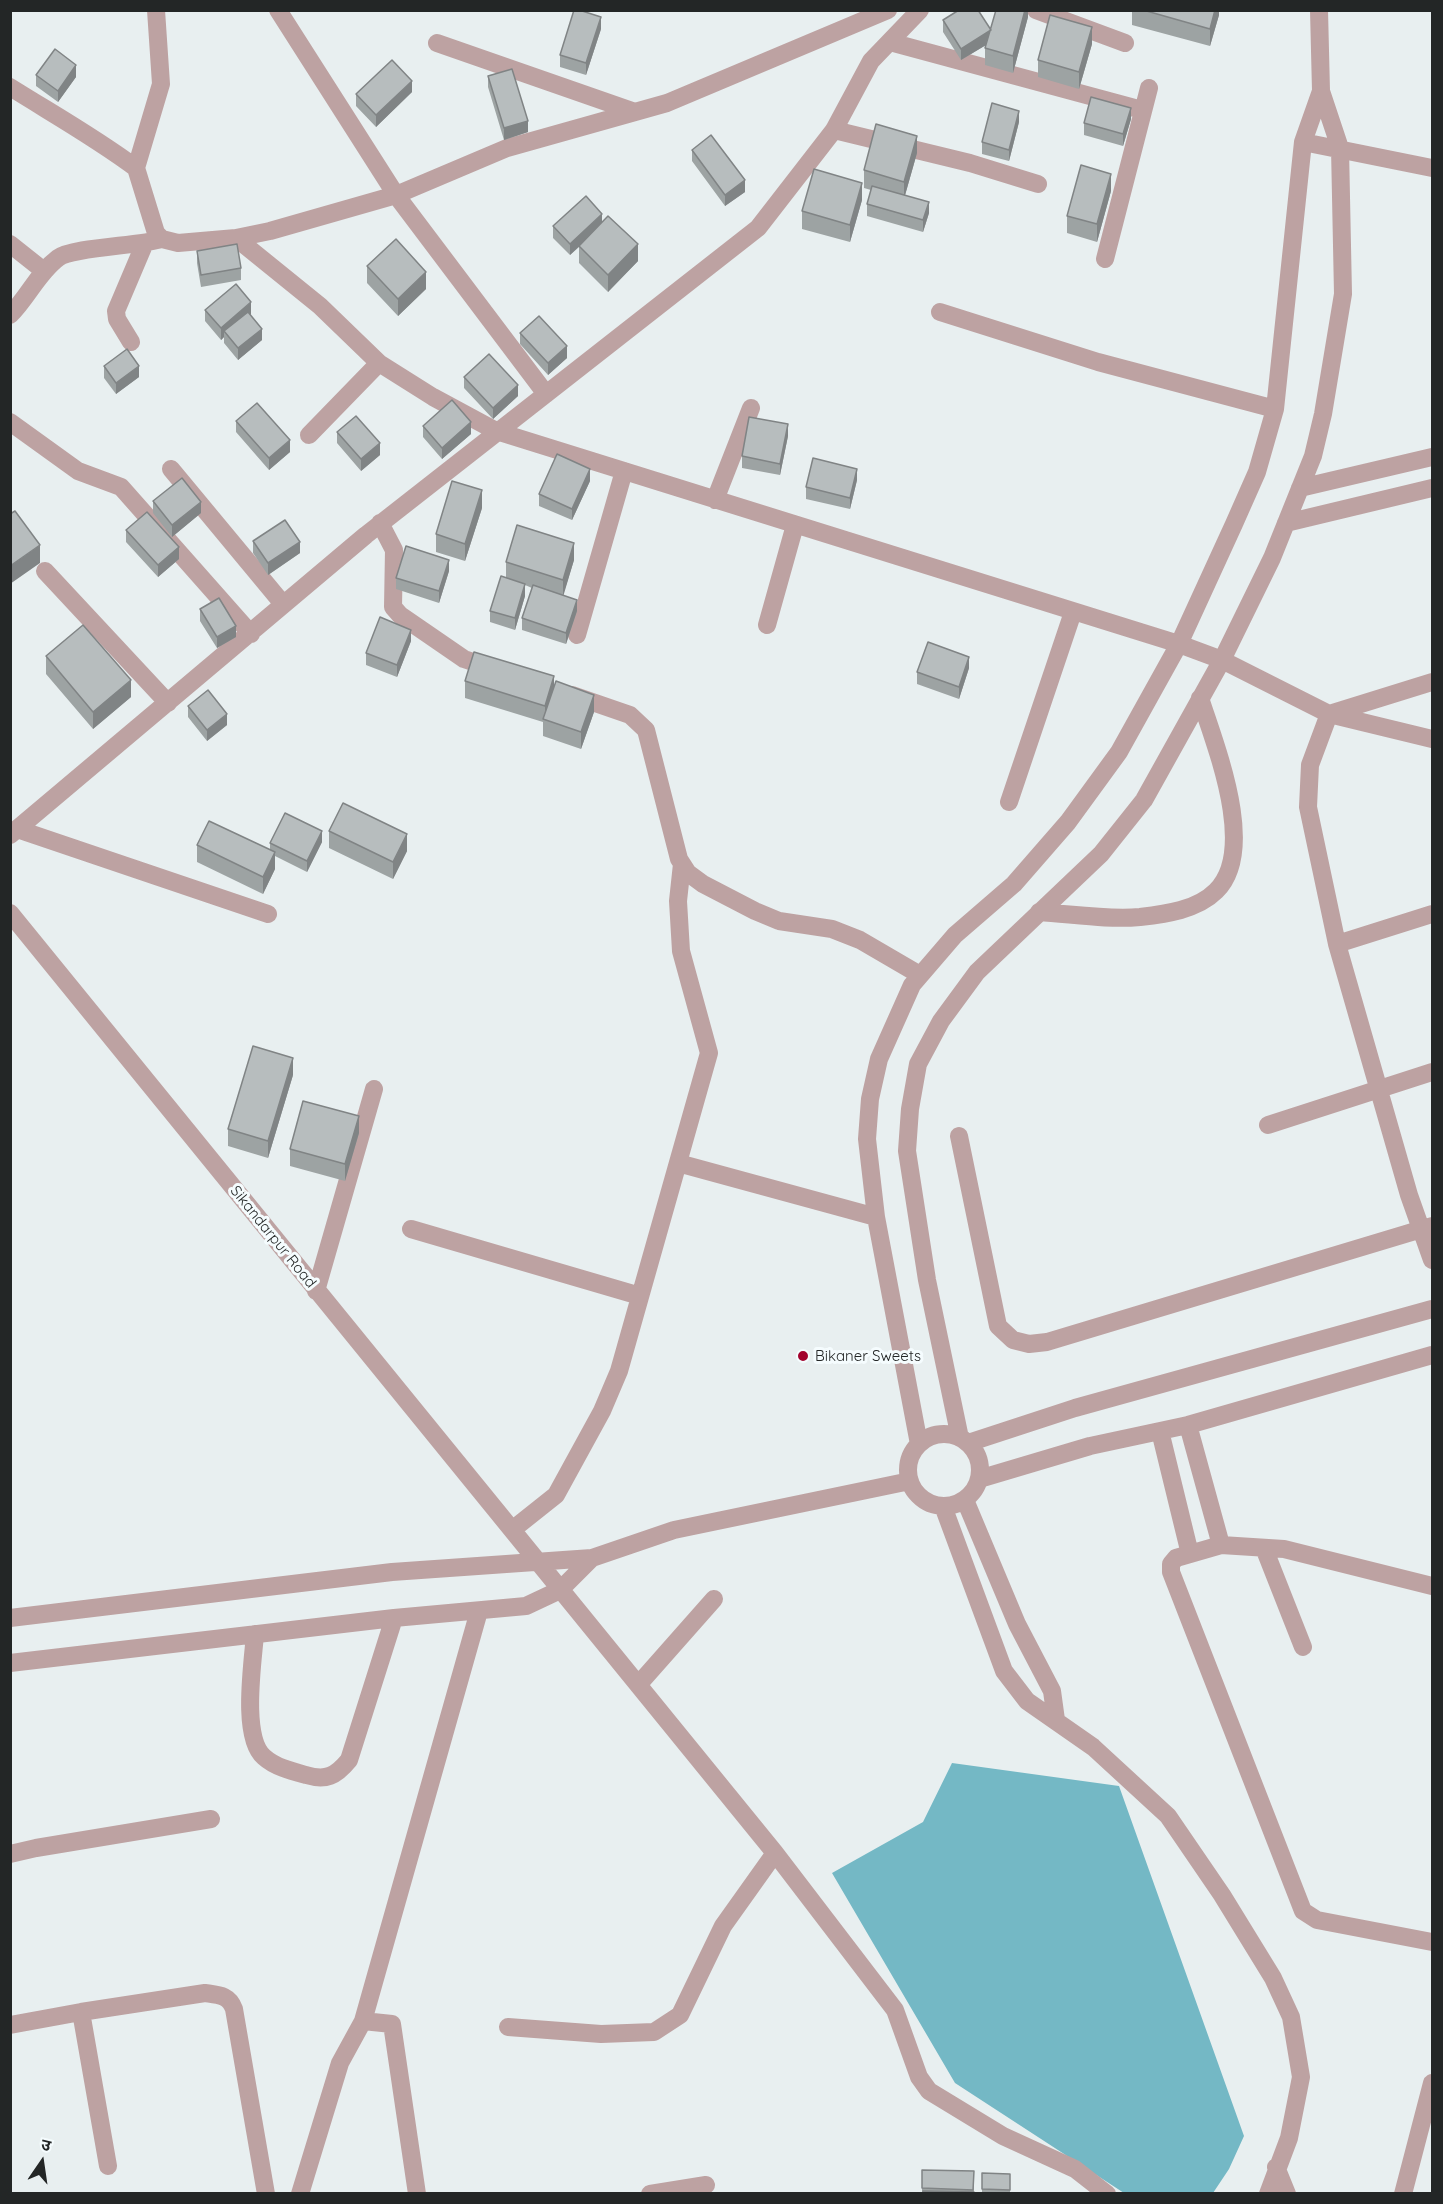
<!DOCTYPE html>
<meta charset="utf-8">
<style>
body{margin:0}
#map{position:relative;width:1443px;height:2204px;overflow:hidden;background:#e8eff0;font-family:Quicksand,"Noto Sans Devanagari",sans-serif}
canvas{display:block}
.frame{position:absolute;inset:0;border:12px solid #232626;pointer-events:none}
.north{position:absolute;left:12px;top:2132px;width:60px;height:60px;-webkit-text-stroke:4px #f5fcfe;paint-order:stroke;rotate:13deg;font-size:16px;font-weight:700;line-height:24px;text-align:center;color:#232626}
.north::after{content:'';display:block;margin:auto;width:21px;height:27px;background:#232626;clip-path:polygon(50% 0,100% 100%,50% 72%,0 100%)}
</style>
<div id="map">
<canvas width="1443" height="2204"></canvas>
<div class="frame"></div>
<div class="north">उ</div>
</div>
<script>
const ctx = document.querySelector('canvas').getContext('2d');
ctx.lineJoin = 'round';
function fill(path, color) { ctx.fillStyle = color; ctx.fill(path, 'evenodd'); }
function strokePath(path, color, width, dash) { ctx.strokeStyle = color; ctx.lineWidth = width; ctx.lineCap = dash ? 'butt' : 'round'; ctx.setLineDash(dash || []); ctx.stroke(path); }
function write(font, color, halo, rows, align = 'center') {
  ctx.font = font + ' Quicksand,sans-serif'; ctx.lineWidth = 6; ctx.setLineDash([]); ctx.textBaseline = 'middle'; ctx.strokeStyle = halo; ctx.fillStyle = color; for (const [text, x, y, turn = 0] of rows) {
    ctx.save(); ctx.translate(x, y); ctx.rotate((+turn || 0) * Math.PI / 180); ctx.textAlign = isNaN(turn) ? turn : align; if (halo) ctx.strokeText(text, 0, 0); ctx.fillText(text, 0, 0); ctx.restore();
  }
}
fill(new Path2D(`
 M952 1763 1119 1786 1244 2136 1229 2169 1213 2193H1124L955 2083 832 1873 923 1822Z`), '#74b8c5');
strokePath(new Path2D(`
 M156 10 161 84 136 168 156 233 162 239 178 243 236 238 270 231 396 195 507 148 667 103 888 10
 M278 10 396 195 546 394
 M1036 10 1125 43
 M890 42 1142 110
 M437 43 635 112
 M10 87C53 114 96 138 136 168
 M834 130 970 163 1038 184
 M1303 142 1432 168
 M236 238 320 306 379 363 433 397 496 431 1179 644 1222 660 1329 714 1432 739
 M10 244 44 271
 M1105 259 1149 88
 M940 312 1098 362 1275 409
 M10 315C28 297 38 273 58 258 73 247 139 246 162 239
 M131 342 117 319 116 311 144 245
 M10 422 78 471 121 487 251 634
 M309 435 379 363
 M171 469 283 604
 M1300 488 1432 457
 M715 500 751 408
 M380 523 394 550 393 607 400 615 464 659 494 669
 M1286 523 1432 488
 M45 571 168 703
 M767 625 795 525
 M577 635 624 471
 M1432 682 1329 714 1310 765 1308 807 1337 944 1409 1195 1432 1260
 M572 695 630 715 646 730 679 859 688 873 703 884 755 911 779 921 832 929 860 940 920 975
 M1009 802 1073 612
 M20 830 268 914
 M10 835 366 535 758 228 834 130 871 61 920 10
 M1039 912C1072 914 1107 920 1140 917 1166 914 1197 910 1216 891 1258 850 1215 745 1200 698
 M10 913 775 1853 895 2010 919 2077 929 2091 1003 2136 1075 2169 1107 2194
 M1337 944 1432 914
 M1268 1125 1432 1072
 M959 1136 998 1326 1013 1340 1029 1344 1047 1342 1432 1226
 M678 1163 876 1217
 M411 1229 640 1296
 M316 1291 374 1089
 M1188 1425 1221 1545
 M1160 1431 1190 1554
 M908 1470a36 36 0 1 1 72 0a36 36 0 1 1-72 0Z
 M960 1438 927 1280 907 1151 910 1109 918 1064 941 1021 977 972 1101 854 1144 800 1222 660 1272 558 1313 456 1323 414 1343 294 1340 148 1321 91 1319 10
 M968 1443 1075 1408 1432 1309
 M919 1444 876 1217 867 1139 870 1099 879 1059 912 985 955 935 1014 884 1068 822 1119 752 1179 644 1234 524 1257 472 1275 409 1303 142 1321 91
 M979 1479 1090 1446 1188 1425 1432 1355
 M965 1500 1017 1624 1052 1691 1056 1720
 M943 1506 1004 1671 1027 1701 1093 1747 1168 1816 1222 1895 1273 1978 1291 2017 1301 2077 1289 2138 1268 2194
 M512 1530 556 1495 602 1411 619 1371 709 1053 681 951 678 901 682 864
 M1264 1548 1303 1647
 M1432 1586 1284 1549 1221 1545 1176 1558 1171 1564V1572L1303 1911 1317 1920 1432 1942
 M10 1618 392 1572 592 1558 674 1530 910 1481
 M255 1634C253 1662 241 1737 264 1757 275 1767 291 1771 306 1775 326 1781 336 1776 349 1760L394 1618
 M10 1663 394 1618 526 1606 560 1590 592 1558
 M638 1685 714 1599
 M10 1854 36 1848 211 1819
 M363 2021 392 2024 417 2194
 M10 2025 81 2012
 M508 2027 601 2034 654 2032 680 2015 723 1926 775 1853
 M108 2166 81 2012 205 1993C219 1995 229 1995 234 2009L266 2194
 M1276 2167 1287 2194
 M300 2194 340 2063 363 2021 479 1611
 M650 2194 706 2185
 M1403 2194 1432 2083`), '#bda2a2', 18);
fill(new Path2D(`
 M1028 10V17L1013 73 985 65V48L986 45 961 60 943 32V20L991 30Z
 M1132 10H1219V15L1210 46 1132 25Z
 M601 29 586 75 560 67V55Z
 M1092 44 1079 89 1038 77V60Z
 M36 75 76 77 58 102 36 86Z
 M488 76 528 132 504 140 488 87Z
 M412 92 376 127 356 106V94Z
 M1131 119 1123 146 1084 135V123Z
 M1019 122 1009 161 982 154V142Z
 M692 150 745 192 725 206 692 161Z
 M917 153 905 195 929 213 923 232 867 216V204L871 190 864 188V170Z
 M1111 191 1097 242 1067 233V216Z
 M862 200 850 242 802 229V211Z
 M602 222 638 261 608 292 579 263V247L570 255 553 238V226Z
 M197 251 241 268V280L201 287 197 263Z
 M367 266 426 289 398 316 367 283Z
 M205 310 251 314 250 315 262 340 238 360 224 343V337L221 340 205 321Z
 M520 333 567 358 548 375 520 344Z
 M104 366 139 377 116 394 104 378Z
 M464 377 518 396 493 419 464 388Z
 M236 421 290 452 269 470 236 432Z
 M423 426 471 434 442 459 423 437Z
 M337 432 380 455 361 471 337 443Z
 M788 436 780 475 742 468V456Z
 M857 480 850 509 806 499V487Z
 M590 481 572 520 539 506V494Z
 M153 501 201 513 172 537 153 513Z
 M482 508 465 561 436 552V534Z
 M126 530 179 559 158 577 126 542Z
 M253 541 300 553 268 575 253 553Z
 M574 560 563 595 577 611 566 644 522 630V618L532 588 525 585V596L515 630 490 622V611L506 578V562Z
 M449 571 439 603 396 589V578Z
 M200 609 236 637 217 648 200 621Z
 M411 641 397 677 366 665V653Z
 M46 656 131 697 93 729 46 674Z
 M969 668 959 699 917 684V672Z
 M465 681 594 712 581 749 543 736V722L465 698Z
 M188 706 227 725 207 741 188 717Z
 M329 831 407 851 393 879 329 848Z
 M322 842 307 872 275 856V869L263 894 197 862V845L270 850V843Z
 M293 1075 268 1158 228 1146V1129Z
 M359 1133 345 1181 290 1166V1149Z
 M922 2170 974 2171V2193H922Z
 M982 2173 1010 2174V2193H982Z`), '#9da3a3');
fill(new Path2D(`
 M1025 10H1028V17L1013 73V56Z
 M1215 10H1219V15L1210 46V29Z
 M601 17V29L586 75V63Z
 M1092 27V44L1079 89V72Z
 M991 30V42L961 60V49Z
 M76 65V77L58 102V91Z
 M412 81V92L376 127V115Z
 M1131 108V119L1123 146V134Z
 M1019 111V122L1009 161V150Z
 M528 121V132L504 140V128Z
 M917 136V153L904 199V182Z
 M1111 174V191L1097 242V224Z
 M745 180V192L725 206V195Z
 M862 183V200L850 242V225Z
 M929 202V213L923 232V220Z
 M602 214V225L570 255V244Z
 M638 244V261L608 292V275Z
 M426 272V289L398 316V299Z
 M251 302V314L227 335 224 331V337L221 340V328Z
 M262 329V340L238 360V348Z
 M567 346V358L548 375V363Z
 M139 366V377L116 394V383Z
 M518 385V396L493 419V408Z
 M471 422V434L442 459V448Z
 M788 424V436L780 475V464Z
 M290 440V452L269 470V458Z
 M380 443V455L361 471V459Z
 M590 469V481L572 520V509Z
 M857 469V480L850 509V498Z
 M482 490V508L465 561V544Z
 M201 502V513L172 537V525Z
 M300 542V553L268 575V563Z
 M574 543V560L563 597V580Z
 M40 545V563L10 584V566Z
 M179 547V559L158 577V565Z
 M449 560V571L439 603V591Z
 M525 584V596L515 630V618Z
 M577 600V611L566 644V633Z
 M236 626V637L217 648V637Z
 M411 630V641L397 677V665Z
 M969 657V668L959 699V687Z
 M554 676V694L545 719V706Z
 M131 680V697L93 729V712Z
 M594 695V712L581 749V732Z
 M227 714V725L207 741V730Z
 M322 831V842L307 872V861Z
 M407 834V851L393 879V862Z
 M275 852V869L263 894V877Z
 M293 1058V1075L268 1158V1141Z
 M359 1116V1133L345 1181V1164Z`), '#808485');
const building = new Path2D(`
 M574 10H579L601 17 586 63 560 55Z
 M959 10H978L991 30 961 49 943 20Z
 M996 10H1025L1013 56 985 48Z
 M1143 10H1215L1210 29Z
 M1050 15 1092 27 1079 72 1038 60Z
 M55 49 76 65 58 91 36 75Z
 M392 60 412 81 376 115 356 94Z
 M512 69 528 121 504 128 488 76Z
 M1091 97 1131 108 1123 134 1084 123Z
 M992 103 1019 111 1009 150 982 142Z
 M876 124 917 136 904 182 864 170Z
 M711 135 745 180 725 195 692 150Z
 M1081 165 1111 174 1097 224 1067 216Z
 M814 169 862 183 850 225 802 211Z
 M872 186 929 202 923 220 867 204Z
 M586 196 602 214 570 244 553 226Z
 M608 216 638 244 608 275 579 246Z
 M396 239 426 272 398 299 367 266Z
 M237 244 241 268 201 275 197 251Z
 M236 284 251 302 221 328 205 310Z
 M248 312 262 329 238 348 224 331Z
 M539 316 567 346 548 363 520 333Z
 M127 349 139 366 116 383 104 366Z
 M489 354 518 385 493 408 464 377Z
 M452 400 471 422 442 448 423 426Z
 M257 403 290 440 269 458 236 421Z
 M356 416 380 443 361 459 337 432Z
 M749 417 788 424 780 464 742 456Z
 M557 454 590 469 572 509 539 494Z
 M813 458 857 469 850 498 806 487Z
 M182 478 201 502 172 525 153 501Z
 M452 481 482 490 465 544 436 534Z
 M15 511 40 545 10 566V514Z
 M147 512 179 547 158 565 126 530Z
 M285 520 300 542 268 563 253 541Z
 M517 525 574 543 563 580 506 562Z
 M406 546 449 560 439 591 396 578Z
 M501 576 525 584 515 618 490 611Z
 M533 585 577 600 566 633 522 618Z
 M219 598 236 626 217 637 200 609Z
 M380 617 411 630 397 665 366 653Z
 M83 625 131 680 93 712 46 656Z
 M928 642 969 657 959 687 917 672Z
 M474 652 554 676 545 706 465 681Z
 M556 681 594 695 581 732 543 719Z
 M208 690 227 714 207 730 188 706Z
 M343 803 407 834 393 862 329 831Z
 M285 813 322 831 307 861 270 843Z
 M209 821 275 852 263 877 197 845Z
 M253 1046 293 1058 268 1141 228 1129Z
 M303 1101 359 1116 345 1164 290 1149Z
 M922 2170 974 2171 973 2190 922 2188Z
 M982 2173 1010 2174V2190L982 2189Z
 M923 2191 974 2192V2193H923Z`);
fill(building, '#b7bdbe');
strokePath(building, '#808485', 1.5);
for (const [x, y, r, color] of [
 [803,1356,6,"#a2032d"]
]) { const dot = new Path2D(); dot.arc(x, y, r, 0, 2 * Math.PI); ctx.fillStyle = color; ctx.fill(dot); strokePath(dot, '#f5fcfe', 2); }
write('15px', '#232626', '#f5fcfe', [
 ["Sikandarpur Road",273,1237,51]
]);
write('15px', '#232626', '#f5fcfe', [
 ["Bikaner Sweets",815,1356]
], 'left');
</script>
